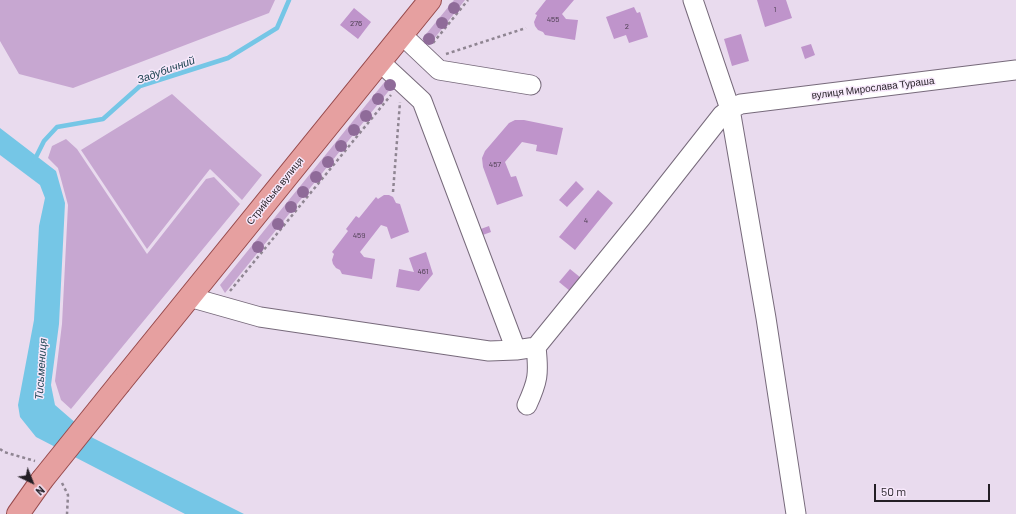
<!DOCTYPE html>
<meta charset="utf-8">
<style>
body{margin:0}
#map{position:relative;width:1016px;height:514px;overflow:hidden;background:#e9dbee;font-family:Barlow,sans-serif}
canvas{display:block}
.north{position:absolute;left:12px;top:462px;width:40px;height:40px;-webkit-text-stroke:3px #f7e8fb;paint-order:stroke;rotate:137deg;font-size:11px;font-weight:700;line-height:16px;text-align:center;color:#231e24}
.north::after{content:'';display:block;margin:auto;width:14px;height:18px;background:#231e24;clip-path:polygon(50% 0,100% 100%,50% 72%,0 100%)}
.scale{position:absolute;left:874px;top:484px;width:116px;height:18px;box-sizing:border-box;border:2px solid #231e24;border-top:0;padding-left:5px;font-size:12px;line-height:14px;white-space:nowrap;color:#231e24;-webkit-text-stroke:3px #f7e8fb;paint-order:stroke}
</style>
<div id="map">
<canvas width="1016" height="514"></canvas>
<div class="north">N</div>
<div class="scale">50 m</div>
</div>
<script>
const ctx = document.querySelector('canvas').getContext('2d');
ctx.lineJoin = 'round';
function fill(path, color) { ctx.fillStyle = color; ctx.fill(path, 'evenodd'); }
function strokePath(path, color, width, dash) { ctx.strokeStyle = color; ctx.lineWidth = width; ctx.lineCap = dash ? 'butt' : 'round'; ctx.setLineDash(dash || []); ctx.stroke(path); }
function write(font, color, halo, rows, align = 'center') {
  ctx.font = font + ' Barlow,sans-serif'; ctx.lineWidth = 3; ctx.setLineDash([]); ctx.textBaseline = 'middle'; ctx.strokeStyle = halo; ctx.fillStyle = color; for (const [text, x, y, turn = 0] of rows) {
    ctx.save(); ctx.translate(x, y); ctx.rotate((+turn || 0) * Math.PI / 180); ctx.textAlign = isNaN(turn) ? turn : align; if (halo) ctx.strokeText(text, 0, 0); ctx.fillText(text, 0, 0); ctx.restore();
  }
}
fill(new Path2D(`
 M0 0H275L269 13 73 88 19 74 0 41Z
 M454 0H465L429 45 422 39Z
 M387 79 396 82 225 293 220 285Z
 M172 94 262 175 242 200 210 169 147 249 81 150Z
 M66 139 77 149 147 254 206 179 214 177 240 204 71 409 61 400 55 381 62 324 68 205 58 168 48 158 52 146Z`), '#c7a7d1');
fill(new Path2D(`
 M0 128 56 171 65 203 59 324 51 385 55 405 93 438 244 514H185L36 437 20 417 18 405 34 320 39 226 45 198 40 185 0 155Z`), '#75c6e6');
strokePath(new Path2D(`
 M34 161 44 141 57 127 103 119 140 86 228 58 277 28 289 0`), '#75c6e6', 4.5);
fill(new Path2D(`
 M546 0H574L562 14 566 19 578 20 575 40 545 35 543 32 538 30 535 26 534 22 537 15 535 14Z
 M757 0H786L792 18 765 27Z
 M634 7 637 13 640 12 648 37 629 43 626 35 614 39 606 17Z
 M354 8 371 22 358 39 340 25Z
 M741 34 749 61 732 66 724 39Z
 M811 44 815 55 805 59 801 47Z
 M515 120H524L563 128 557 155 536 151 537 145 522 142 505 162 511 177 516 176 523 196 497 205 483 167 482 158 485 151 509 123Z
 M576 181 584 189 567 207 559 200Z
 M598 190 613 203 575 250 559 237Z
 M384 195H389L393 197 396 203 400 204 409 232 391 239 387 227 381 225 360 252 364 257 375 259 372 279 342 274 340 270 336 268 333 264 332 260 334 254 332 252 348 231 346 229 356 216 359 218 376 197 378 199Z
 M489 226 491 232 480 236 478 230Z
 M426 252 433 274 419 291 396 287 399 269 414 272 409 258Z
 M570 269 581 278 570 291 559 282Z`), '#bf94cb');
const minor = new Path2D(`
 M693 0 730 109 766 318 796 514
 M401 34 439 70 531 85
 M379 61 422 101 516 350
 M189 297 260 317 489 351 516 350 536 347 641 218 722 115 730 109 741 104 1016 70
 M527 405C538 381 539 374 536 347`);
const major = new Path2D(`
 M120 383 430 0
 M18 514 42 480`);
strokePath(minor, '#776a7b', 21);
strokePath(major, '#974a4c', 24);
strokePath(new Path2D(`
 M433 43 468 0
 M446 54 526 28
 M393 192 400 102
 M230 291 391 95
 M0 449 4 452 35 461
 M62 483 68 495 67 514`), '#8f8592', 2.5, [3, 3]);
strokePath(minor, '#fff', 19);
strokePath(major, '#e6a0a0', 22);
const majorBridge = new Path2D(`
 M42 480 120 383`);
strokePath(majorBridge, '#974a4c', 24, []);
strokePath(majorBridge, '#e6a0a0', 22);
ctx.fillStyle = '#8f6b99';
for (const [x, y] of [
 [454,8],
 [442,23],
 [429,39],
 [390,85],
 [378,99],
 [366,116],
 [354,130],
 [341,146],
 [328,162],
 [316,177],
 [303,192],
 [291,207],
 [278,224],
 [258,247]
]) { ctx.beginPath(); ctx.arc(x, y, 6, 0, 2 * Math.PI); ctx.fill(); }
write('8px', '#4a3c4e', null, [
 ["1",775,9],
 ["455",553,19],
 ["276",356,23],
 ["2",627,26],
 ["457",495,164],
 ["4",586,220],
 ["459",359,235],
 ["461",423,271]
]);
write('10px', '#231e24', '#f7e8fb', [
 ["вулиця Мирослава Тураша",873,88,-7],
 ["Стрийська вулиця",275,191,-51]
]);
write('italic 11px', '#204553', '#f7e8fb', [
 ["Задубичний",166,70,-20],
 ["Тисьмениця",41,369,-86]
]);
</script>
